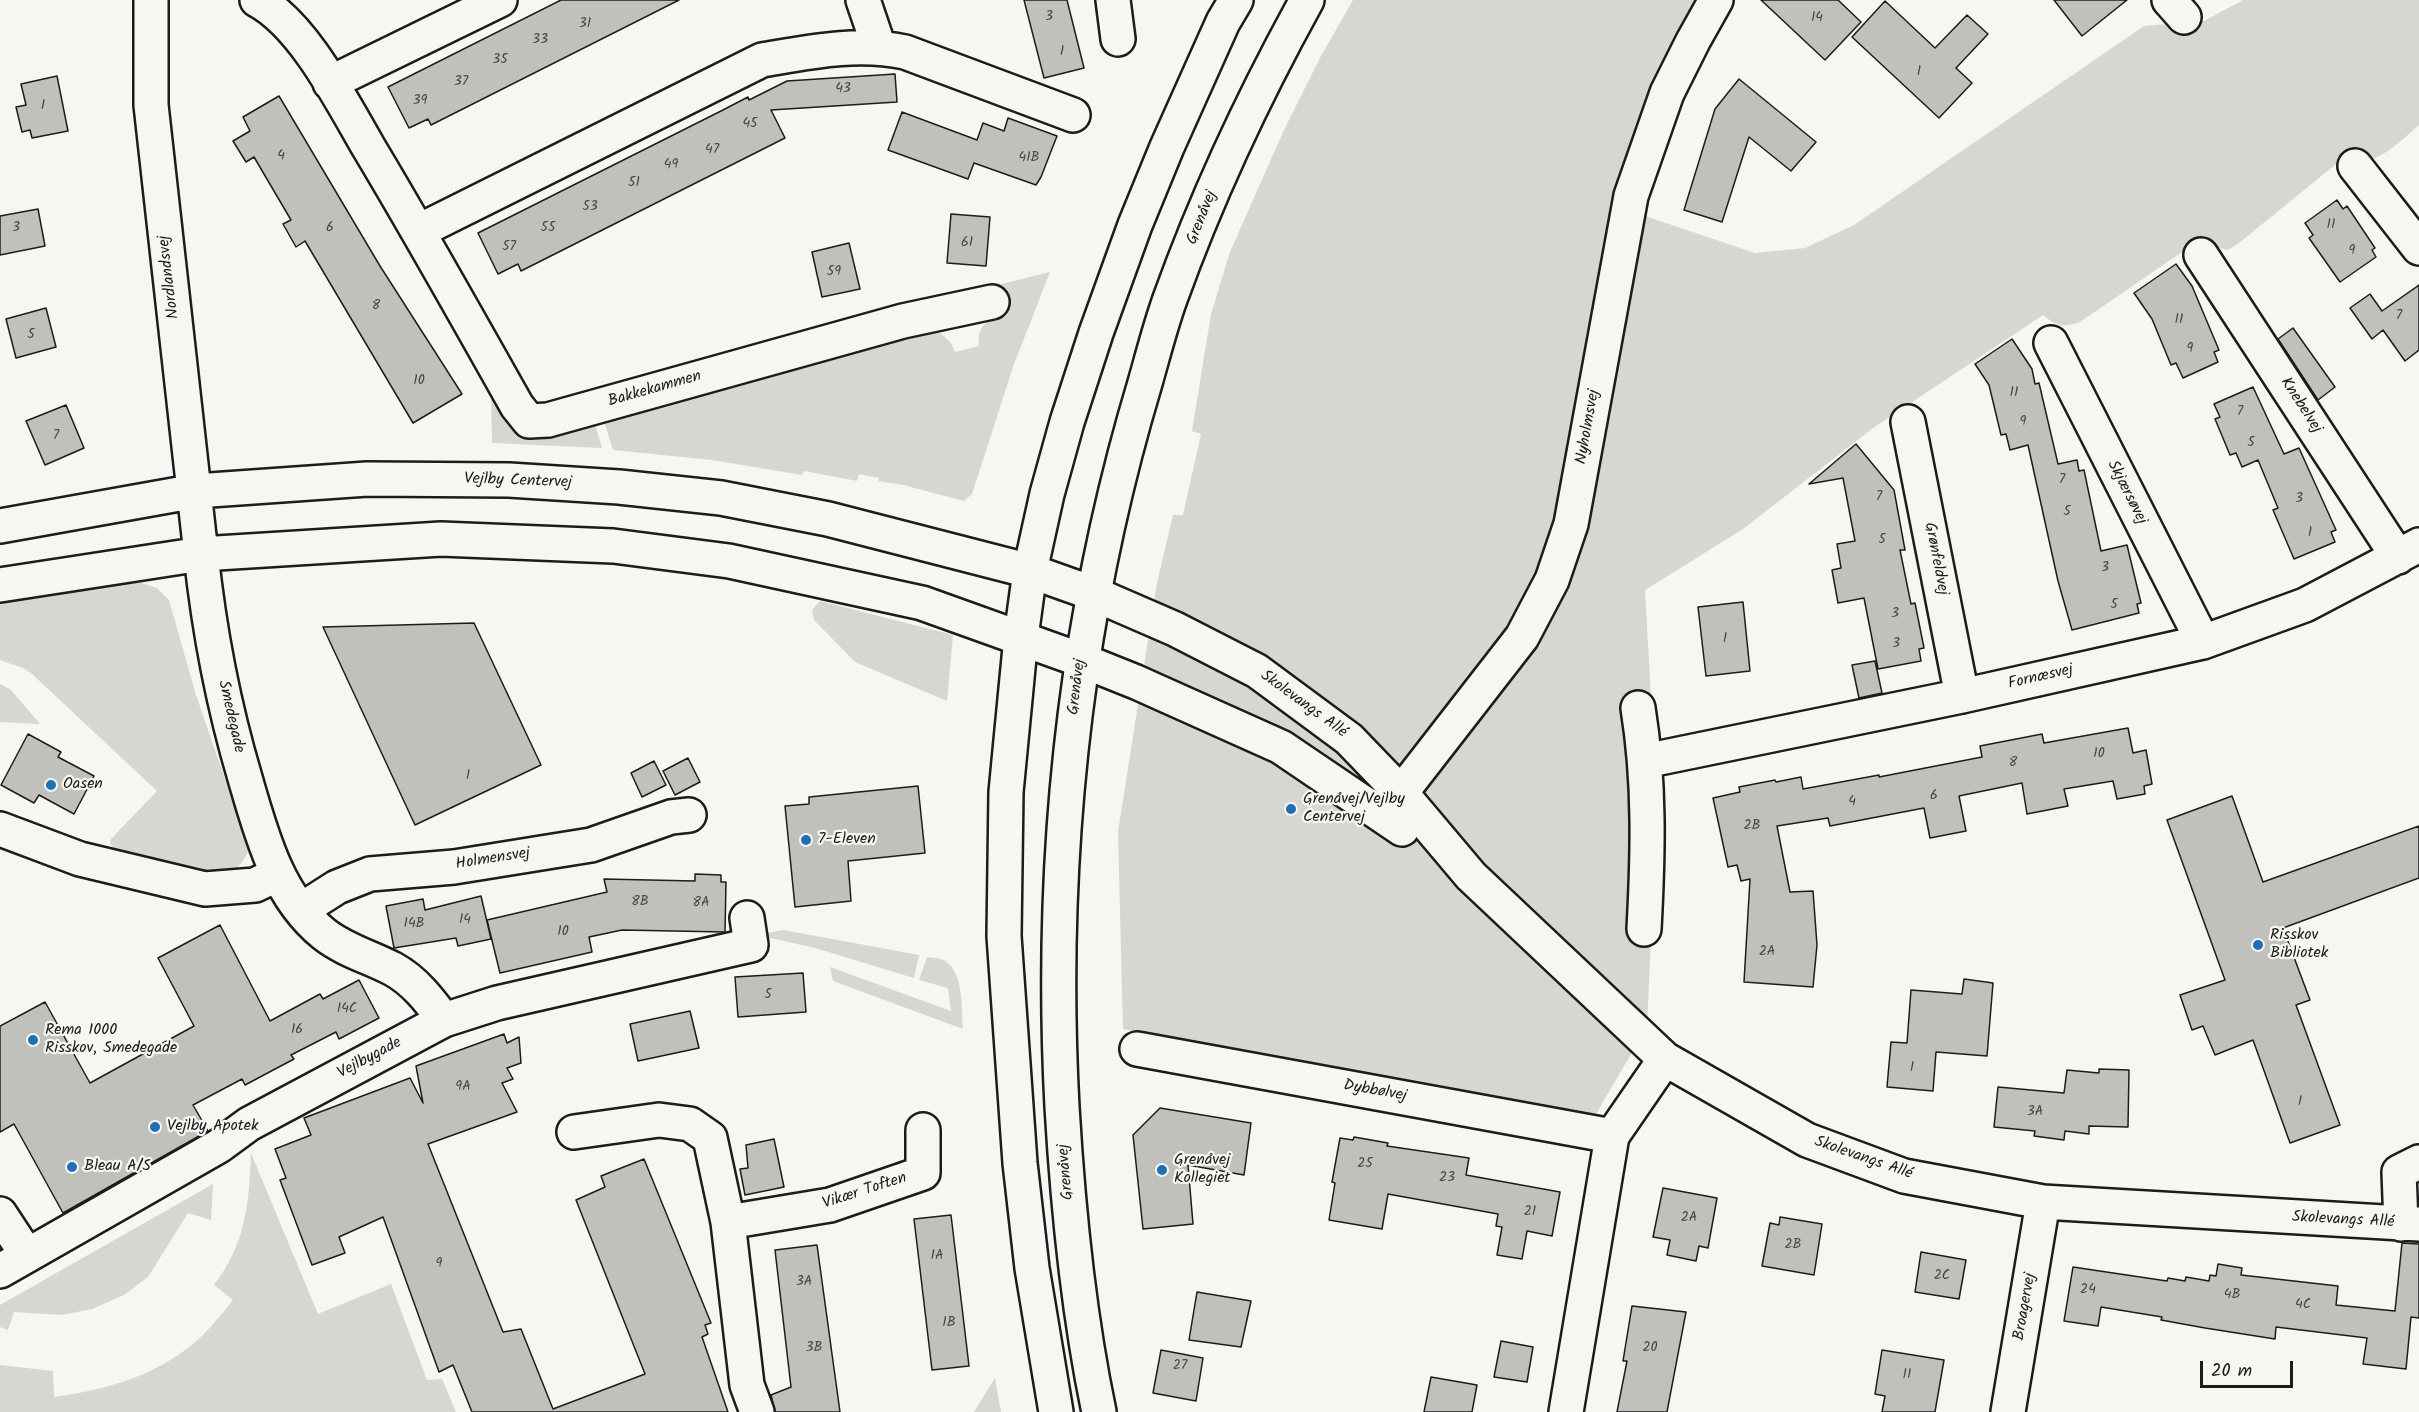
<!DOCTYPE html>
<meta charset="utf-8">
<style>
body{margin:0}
#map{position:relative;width:2419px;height:1412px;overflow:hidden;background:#f6f6f2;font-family:Kalam,sans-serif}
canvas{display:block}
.scale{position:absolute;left:2200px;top:1361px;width:93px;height:27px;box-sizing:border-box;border:3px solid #1c1c1c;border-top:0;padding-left:8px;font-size:18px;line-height:21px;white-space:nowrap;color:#1c1c1c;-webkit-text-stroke:4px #f6f6f2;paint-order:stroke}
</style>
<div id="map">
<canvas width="2419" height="1412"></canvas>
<div class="scale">20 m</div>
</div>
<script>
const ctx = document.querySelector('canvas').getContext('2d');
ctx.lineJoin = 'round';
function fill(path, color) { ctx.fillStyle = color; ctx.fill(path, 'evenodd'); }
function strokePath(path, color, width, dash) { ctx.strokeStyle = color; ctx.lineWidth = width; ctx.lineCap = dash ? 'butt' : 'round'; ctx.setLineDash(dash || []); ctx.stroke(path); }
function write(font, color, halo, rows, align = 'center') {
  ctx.font = font + ' Kalam,sans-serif'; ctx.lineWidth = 4.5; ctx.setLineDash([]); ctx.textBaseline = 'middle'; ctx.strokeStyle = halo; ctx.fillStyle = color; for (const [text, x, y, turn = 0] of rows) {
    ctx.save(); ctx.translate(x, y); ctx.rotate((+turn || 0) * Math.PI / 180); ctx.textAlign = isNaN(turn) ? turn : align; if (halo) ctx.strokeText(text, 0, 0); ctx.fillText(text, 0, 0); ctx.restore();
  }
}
fill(new Path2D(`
 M1353 0H1695L1662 63 1664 62 1615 206 1755 253 1805 248 1854 225 2144 26 2204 21 2243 0H2419V125C2407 135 2381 162 2365 159 2361 158 2356 153 2352 151L2239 243 2228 250 2215 247 2201 239 2080 322C2064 328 2056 326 2043 315L1873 428 1743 529 1645 590 1657 804 1647 1027 1589 1126 1123 1029 1118 832 1157 583 1173 515H1183L1201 434 1192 431 1211 314 1230 252 1284 130 1321 56Z
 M1050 272 1014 364 972 494 964 501 903 485 878 481 879 478 859 474 857 481 804 471 802 475 712 460 613 450 603 418 793 363 935 330C945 336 951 341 955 352L979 346C977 330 984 322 998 314L945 298Z
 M498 391 512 420H594L602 448 492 443 491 394Z
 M139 582 157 588 169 600 196 695 249 849C245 858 239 870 228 873 199 880 144 857 115 849L110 844 111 839 157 791 32 674 23 668 0 660V604L69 591Z
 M820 601 953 635 947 701 855 662 814 620 812 610Z
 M0 684 11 690 40 724 0 722Z
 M783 930 919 955 914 978 815 948 766 937 768 933Z
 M927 957C931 958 937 958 941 959 965 969 961 1008 963 1029L833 981 830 967 951 1011 948 988 919 980Z
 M251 1153 318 1314 391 1284 427 1380 442 1379 456 1412H0V1365L53 1371 54 1397C110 1389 160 1375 202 1336 213 1325 223 1312 233 1300L214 1285C246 1243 249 1204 251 1153Z
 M213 1184 211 1220 188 1213 148 1277 124 1295 92 1309 62 1315 14 1312 8 1330 0 1327V1305Z
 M995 1378 1001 1412H974Z`), '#d6d6d2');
const building = new Path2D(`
 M561 0H679L431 125 428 119 409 128 388 87Z
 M1024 0H1067L1084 68 1044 78Z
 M1761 0H1838L1861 22 1825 60Z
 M2054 0H2127L2082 36Z
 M1885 1 1935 48 1967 15 1988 34 1956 68 1972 83 1939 118 1852 37Z
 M895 74 897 102 771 110 785 138 521 271 518 264 498 274 478 233 721 111 748 97 749 100 787 81Z
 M57 76 68 131 32 138 30 130 22 132 16 107 26 105 21 84Z
 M1739 79 1816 142 1791 171 1749 137 1722 222 1684 210 1715 109Z
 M279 96 380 266 462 394 413 423 305 241 296 247 283 224 291 220 254 157 246 162 233 141 250 131 243 117Z
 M902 112 977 140 983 123 1004 131 1008 118 1057 136 1041 177 1036 185 974 163 968 179 888 150Z
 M2337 200 2343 209 2347 206 2375 248 2372 250 2376 257 2340 282 2309 238 2313 235 2305 223Z
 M38 209 45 246 0 255V216Z
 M951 214 990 217 986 266 947 263Z
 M849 243 860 289 822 297 812 252Z
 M2176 264 2192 286 2219 350 2214 352 2218 362 2183 378 2176 363 2171 365 2152 319 2134 293Z
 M2419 285V350L2405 361 2383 330 2372 339 2350 308 2370 294 2382 311Z
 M46 308 56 347 16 358 6 319Z
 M2293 328 2335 387 2318 400 2278 339Z
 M2012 339 2032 369 2035 384 2039 383 2058 464 2077 460 2079 471 2084 470 2101 551 2127 545 2141 603 2137 604 2139 613 2072 630 2058 581 2028 445 2010 450 2006 434 2001 435 1989 385 1975 364Z
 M2253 387 2284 454 2299 448 2336 530 2331 532 2335 542 2294 559 2273 510 2278 508 2258 460 2242 467 2236 453 2230 455 2215 419 2220 417 2214 404Z
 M66 405 84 448 45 465 26 421Z
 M1856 444 1894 490 1905 550H1900L1911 604 1915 603 1924 648 1919 649 1921 661 1878 669 1864 598 1838 603 1832 570 1841 568 1837 544 1855 541 1843 478 1809 484Z
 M1743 602 1750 671 1706 676 1698 607Z
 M474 623 541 765 415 825 323 627Z
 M1875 661 1882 693 1859 698 1852 665Z
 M2128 728 2133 753 2146 750 2152 784 2144 786 2145 794 2117 799 2113 781 2064 789 2068 806 2027 814 2022 783 1959 796 1966 831 1930 838 1924 808 1830 826 1828 818 1777 826 1790 892 1813 891 1817 945 1813 987 1744 982 1750 879 1741 881 1737 865 1728 867 1713 798 1740 792 1739 787 1775 780 1776 782 1801 777 1803 789 1879 775V777L1982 757 1980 746 2042 734 2044 743Z
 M28 734 61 752 58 757 94 776 74 814 39 795 34 803 1 785Z
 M688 758 700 782 675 795 663 771Z
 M654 761 666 785 642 797 631 773Z
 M918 786 925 853 848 861 851 901 795 907 785 806 809 804V797Z
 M2232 796 2263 882 2419 826V878L2283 928 2310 1000 2296 1005 2340 1125 2290 1143 2253 1040 2215 1055 2203 1026 2192 1030 2180 995 2225 980 2167 820Z
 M695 874 721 875V882H726L725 932 622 930 589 937 592 952 500 973 487 920 607 892 604 879 695 881Z
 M481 896 491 939 458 946 456 938 394 948 386 906 423 899 425 910Z
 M220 925 270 1021 320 994 323 999 359 980 379 1018 339 1039 336 1032 291 1055 294 1059 245 1085 242 1079 193 1105 208 1131 63 1213 14 1124 0 1132V1026L45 1002 90 1083 194 1026 158 958Z
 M803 973 806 1012 738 1017 735 977Z
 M1964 979 1993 983 1987 1056 1936 1052 1933 1091 1887 1087 1891 1042 1907 1043 1911 990 1962 994Z
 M690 1011 699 1048 638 1061 630 1024Z
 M504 1034 507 1043 519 1037 521 1063 507 1068 513 1079 502 1083 517 1112 428 1144 503 1332 521 1329 553 1409 645 1374 576 1200 605 1187 601 1176 644 1159 711 1323 705 1325 708 1334 702 1337 728 1412H472L453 1365 439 1372 383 1217 339 1237 345 1253 312 1265 280 1180 286 1178 275 1149 311 1135 304 1118 410 1078 423 1103 416 1066Z
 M2099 1069 2129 1070 2128 1127 2089 1126V1134L2065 1131 2064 1140 2034 1136 2035 1131 1994 1127 1998 1087 2064 1093 2067 1070 2099 1073Z
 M1160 1108 1251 1123 1244 1175 1188 1165 1193 1224 1143 1229 1133 1135Z
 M1354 1137 1388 1143 1387 1146 1469 1158 1466 1175 1560 1192 1552 1236 1527 1231 1522 1259 1497 1255 1502 1227 1496 1226 1498 1214 1388 1194 1382 1229 1329 1220 1335 1183 1332 1182 1340 1138 1353 1140Z
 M774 1139 784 1187 745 1195 740 1169 748 1168 746 1145Z
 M1663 1188 1717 1198 1708 1248 1699 1246 1696 1261 1667 1255 1670 1240 1653 1237Z
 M951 1215 969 1366 932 1370 914 1219Z
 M1780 1217 1822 1224 1814 1275 1762 1266 1770 1223 1779 1225Z
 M2402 1243 2419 1244V1318L2411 1317 2406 1369 2363 1364 2367 1338 2276 1327 2275 1339 2205 1328 2161 1320 2162 1317 2101 1307 2098 1326 2064 1321 2073 1267 2167 1281 2168 1278 2185 1281 2186 1277 2209 1281 2210 1275 2216 1276 2218 1264 2242 1268 2241 1275 2338 1286 2336 1305 2395 1311Z
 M817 1245 840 1412H775L771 1395 791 1387 775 1250Z
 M1921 1252 1966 1260 1959 1299 1915 1292Z
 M1197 1292 1251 1301 1241 1347 1189 1340Z
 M1632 1306 1686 1312 1667 1412H1617L1627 1361H1623Z
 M1501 1341 1533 1347 1527 1382 1494 1377Z
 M1161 1350 1203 1358 1196 1401 1153 1393Z
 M1882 1350 1944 1360 1935 1412H1882L1885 1396 1875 1394Z
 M1431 1377 1477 1385 1472 1412H1424Z`);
fill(building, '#c0c0bd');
strokePath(building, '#1c1c1c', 1.5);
const minor = new Path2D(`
 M257 0C304 25 342 102 369 148 420 233 468 319 517 406L529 421 548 420 903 321 992 302
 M863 0 879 47
 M1113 0 1118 39
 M2169 0 2184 17
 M330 83 500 0
 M2355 166 2419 248
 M419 231 762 60C810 52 856 42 905 52L1073 115
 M2201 255 2398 557
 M2051 343 2203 642
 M1908 422 1962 696
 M201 554C209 630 223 704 245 778 261 833 277 896 324 934 344 950 370 957 393 969 415 981 430 1001 444 1020
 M1092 593 1175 629 1257 671 1349 739 1401 793 1471 876 1665 1059 1807 1140 1904 1176 2043 1202 2419 1224
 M1081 660 1136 682 1281 747 1402 829
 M1638 708C1650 782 1648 855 1644 929
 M1645 761 1962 696 2203 642 2305 605 2419 545
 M1383 816 1522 637 1552 580 1571 524 1631 196 1667 93 1693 41 1716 0
 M0 829 80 859 205 889 255 885 278 874
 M301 910 337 887 370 874 454 867 591 845 671 817 689 815
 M1137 1049 1612 1136
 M574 1132 659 1120 690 1124 710 1138 728 1222 747 1385 757 1412
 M0 1214 27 1255
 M728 1222 830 1205 923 1173V1130
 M2401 1224 2399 1172 2419 1162
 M0 1271 219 1146 249 1124 444 1020 497 1003 751 945 747 918
 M1566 1412 1612 1136 1665 1059
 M2008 1412 2043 1202`);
const tertiary = new Path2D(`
 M151 0V105L201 554
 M0 526 196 491 367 479 509 480 619 487 721 498 828 519 1030 571 1092 593
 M0 585 201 554 441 539 613 546 729 561 922 603 1081 660`);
const secondary = new Path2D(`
 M1056 1412 1032 1268 1020 1163 1004 936 1006 792 1021 637 1030 571 1047 494 1067 422 1096 333 1135 225 1167 147 1223 22 1236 0
 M1099 1412C1078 1312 1068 1209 1062 1107 1049 861 1074 619 1145 383 1153 355 1160 327 1170 299 1207 196 1254 96 1307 0`);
strokePath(minor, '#1c1c1c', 38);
strokePath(tertiary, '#1c1c1c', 38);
strokePath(secondary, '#1c1c1c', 38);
strokePath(minor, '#f6f6f2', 33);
strokePath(tertiary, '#f6f6f2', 33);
strokePath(secondary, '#f6f6f2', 33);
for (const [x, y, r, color] of [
 [51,785,6,"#1f6fb2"],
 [1291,809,6,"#1f6fb2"],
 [806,840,6,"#1f6fb2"],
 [2258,945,6,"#1f6fb2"],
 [33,1040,6,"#1f6fb2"],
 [155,1127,6,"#1f6fb2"],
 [72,1167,6,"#1f6fb2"],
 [1162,1170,6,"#1f6fb2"]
]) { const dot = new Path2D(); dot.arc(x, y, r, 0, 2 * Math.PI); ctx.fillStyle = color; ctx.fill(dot); strokePath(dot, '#f6f6f2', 2); }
write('14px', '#454544', null, [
 ["3",1049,18],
 ["14",1817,19],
 ["31",585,25],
 ["33",540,41],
 ["1",1062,53],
 ["35",500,61],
 ["1",1919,73],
 ["37",461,83],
 ["43",843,90],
 ["39",420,102],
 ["1",43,107],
 ["45",750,125],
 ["47",712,151],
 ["4",281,157],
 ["41B",1029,159],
 ["49",671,166],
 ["51",634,184],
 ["53",590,208],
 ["11",2331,226],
 ["3",16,229],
 ["6",330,229],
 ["55",548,229],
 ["61",967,244],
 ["57",509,248],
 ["9",2352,252],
 ["59",834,273],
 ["8",376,307],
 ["7",2399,317],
 ["11",2179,321],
 ["5",31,336],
 ["9",2190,350],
 ["10",419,382],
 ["11",2014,394],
 ["7",2240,413],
 ["9",2023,423],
 ["7",56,437],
 ["5",2251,444],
 ["7",2062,481],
 ["7",1879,498],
 ["3",2299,500],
 ["5",2067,513],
 ["1",2310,534],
 ["5",1882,541],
 ["3",2105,569],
 ["5",2114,606],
 ["3",1895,615],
 ["1",1725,640],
 ["3",1896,645],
 ["10",2099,755],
 ["8",2013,764],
 ["1",468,777],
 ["6",1934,797],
 ["4",1852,803],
 ["2B",1752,827],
 ["8B",640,903],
 ["8A",701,904],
 ["14",465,921],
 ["14B",414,925],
 ["10",563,933],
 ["2A",1767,953],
 ["5",768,996],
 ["14C",347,1010],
 ["16",297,1031],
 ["1",1912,1069],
 ["9A",463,1088],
 ["1",2300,1103],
 ["3A",2035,1113],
 ["25",1365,1165],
 ["23",1447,1179],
 ["21",1530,1213],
 ["2A",1689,1219],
 ["2B",1793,1246],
 ["1A",937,1257],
 ["9",439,1265],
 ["2C",1942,1277],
 ["3A",804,1283],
 ["24",2088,1291],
 ["4B",2232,1296],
 ["4C",2303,1306],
 ["1B",949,1324],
 ["3B",814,1349],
 ["20",1650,1349],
 ["27",1180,1367],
 ["11",1907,1376]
]);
write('16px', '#1c1c1c', '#f6f6f2', [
 ["Grenåvej",1203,218,-68],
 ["Nordlandsvej",170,277,-97],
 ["Bakkekammen",655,390,-16],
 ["Knebelvej",2300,406,57],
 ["Nyholmsvej",1589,427,-80],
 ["Vejlby Centervej",518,482,2],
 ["Skjærsøvej",2126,493,63],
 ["Grønfeldvej",1935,559,79],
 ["Fornæsvej",2041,678,-13],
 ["Grenåvej",1078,687,-83],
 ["Skolevangs Allé",1303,705,36],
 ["Smedegade",230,717,77],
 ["Holmensvej",493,860,-9],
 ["Vejlbygade",370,1059,-28],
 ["Dybbølvej",1375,1092,10],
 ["Skolevangs Allé",1863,1159,19],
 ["Grenåvej",1067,1172,-95],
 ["Vikær Toften",865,1192,-18],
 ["Skolevangs Allé",2343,1221,3],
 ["Broagervej",2026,1307,-80]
]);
write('16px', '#1c1c1c', '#f6f6f2', [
 ["Oasen",63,785],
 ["Grenåvej/Vejlby",1303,800],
 ["Centervej",1303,818],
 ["7-Eleven",818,840],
 ["Risskov",2270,936],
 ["Bibliotek",2270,954],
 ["Rema 1000",45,1031],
 ["Risskov, Smedegade",45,1049],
 ["Vejlby Apotek",167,1127],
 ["Grenåvej",1174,1161],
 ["Kollegiet",1174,1179],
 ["Bleau A/S",84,1167]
], 'left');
</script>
